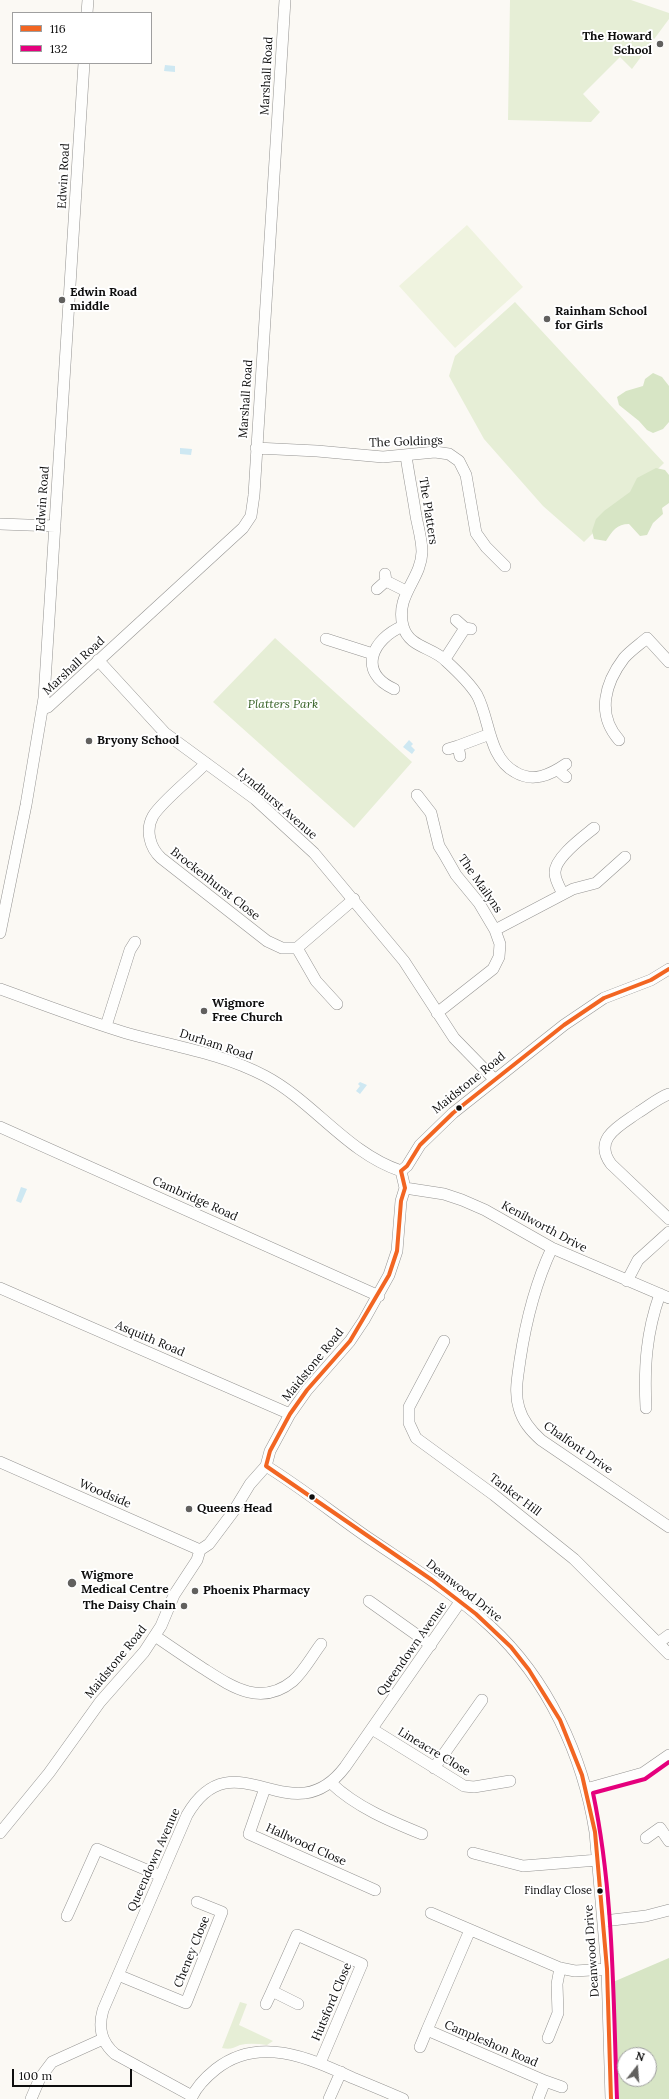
<!DOCTYPE html>
<style>
body{margin:0}
#map{position:relative;width:669px;height:2099px;overflow:hidden;background:#fbf9f4;font-family:Lora,serif}
canvas{display:block}
.legend{position:absolute;left:12px;top:12px;width:140px;height:52px;box-sizing:border-box;background:#fff;border:1px solid #9f9f9f;margin:0;padding:5px 7px;list-style:none;font-size:12px;color:#0e0e0e}
.legend li{display:flex;align-items:center;gap:8px;height:20px}
.legend b{width:20px;border:1px solid #9f9f9f}
.north{position:absolute;left:617px;top:2047px;width:40px;height:40px;box-sizing:border-box;background:#fff;border:1px solid #9f9f9f;border-radius:50%;rotate:17deg;font-size:11px;font-weight:700;line-height:16px;text-align:center;color:#0e0e0e}
.north::after{content:'';display:block;margin:auto;width:14px;height:18px;background:#61605e;clip-path:polygon(50% 0,100% 100%,50% 72%,0 100%)}
.scale{position:absolute;left:12px;top:2069px;width:120px;height:18px;box-sizing:border-box;border:2px solid #0e0e0e;border-top:0;padding-left:5px;font-size:12px;line-height:14px;white-space:nowrap;color:#0e0e0e;-webkit-text-stroke:3px #fff;paint-order:stroke}
</style>
<div id="map">
<canvas width="669" height="2099"></canvas>
<ul class="legend">
<li><b style="height:5px;background:#f26522"></b>116</li>
<li><b style="height:5px;background:#e5007d"></b>132</li>
</ul>
<div class="north">N</div>
<div class="scale">100 m</div>
</div>
<script>
const ctx = document.querySelector('canvas').getContext('2d');
ctx.lineJoin = 'round';
function fill(path, color) { ctx.fillStyle = color; ctx.fill(path, 'evenodd'); }
function strokePath(path, color, width, dash) { ctx.strokeStyle = color; ctx.lineWidth = width; ctx.lineCap = dash ? 'butt' : 'round'; ctx.setLineDash(dash || []); ctx.stroke(path); }
function write(font, color, halo, rows, align = 'center') {
  ctx.font = font + ' Lora,serif'; ctx.lineWidth = 4; ctx.setLineDash([]); ctx.textBaseline = 'middle'; ctx.strokeStyle = halo; ctx.fillStyle = color; for (const [text, x, y, turn = 0] of rows) {
    ctx.save(); ctx.translate(x, y); ctx.rotate((+turn || 0) * Math.PI / 180); ctx.textAlign = isNaN(turn) ? turn : align; if (halo) ctx.strokeText(text, 0, 0); ctx.fillText(text, 0, 0); ctx.restore();
  }
}
fill(new Path2D(`
 M510 0H631L669 13V19L632 69 620 57 583 94 600 112 591 122 508 120Z
 M515 302 664 463 584 542 543 506 484 439 449 376 455 356Z
 M275 638 412 762 354 828 213 702Z
 M240 2002 247 2004 239 2025 273 2041 267 2045C258 2044 249 2043 240 2045 233 2048 230 2050 222 2048Z`), '#e6eed6');
fill(new Path2D(`
 M653 373 662 377 669 386V422L663 429 653 433 647 430 639 421 619 405 617 397 626 391 643 386 645 379Z
 M656 468 665 470 669 475V503L662 508 663 514 653 523 647 535 640 536 629 524C617 524 612 531 606 541L594 539 592 531 596 519 604 511 630 492 637 478Z
 M669 1958V2099H619L613 1982ZM625 2055H649V2079H625Z`), '#d7e5c5');
fill(new Path2D(`
 M467 225 523 287 455 348 399 286Z`), '#eff3df');
fill(new Path2D(`
 M165 65 175 66V72L164 71Z
 M180 448 192 449 191 455 180 454Z
 M409 740 413 744 411 746 415 750 412 754 403 747Z
 M360 1082 367 1085 360 1094 356 1091 360 1086 358 1084Z
 M21 1187 27 1189 21 1203 16 1201Z`), '#cee8f2');
const minor = new Path2D(`
 M87 13 88 0
 M256 448 317 451 383 457 435 452 449 454 459 461 466 475 476 533 486 547 505 566
 M406 456C409 476 413 496 416 516 418 527 422 540 422 552 421 580 395 595 403 626 409 648 433 647 446 661 457 671 469 682 477 695 490 719 488 757 515 772 533 783 550 775 566 764
 M0 524 55 526
 M386 581 406 591
 M377 589 386 581 385 574
 M456 620 465 628 471 629
 M326 639 373 654
 M445 659 465 628
 M98 660 165 733 255 799 314 853 404 961 454 1038 494 1079
 M394 689C357 672 372 639 403 626
 M42 709 48 707 243 528 251 516 254 495 285 0
 M619 740C596 714 605 683 624 658 630 651 640 644 647 638L669 662
 M458 746 490 734
 M448 749 458 746 460 756
 M206 763C193 777 162 801 153 816 145 830 150 848 161 858L267 941 282 948H297L354 899
 M558 770 566 777
 M417 795 431 813 439 846 444 854 456 875 479 903 495 930 500 944 499 957 493 969 437 1013
 M563 894C560 888 555 880 555 873 554 858 583 837 594 828
 M495 930 573 889 596 883 625 857
 M0 933 26 805 44 698 84 63
 M297 948 316 981 337 1004
 M0 989C42 1004 83 1020 126 1033 172 1046 222 1053 265 1076 314 1102 347 1153 401 1171
 M106 1026 130 950 135 942
 M669 1094C658 1098 649 1106 639 1112 621 1125 592 1138 611 1164L669 1219
 M0 1127 379 1296
 M405 1188 444 1194 462 1200 485 1210 552 1248 669 1298
 M552 1248C535 1284 526 1320 520 1360 518 1376 514 1392 519 1408 523 1422 531 1431 541 1440L669 1527
 M627 1281 638 1260 669 1232
 M0 1288 290 1414
 M444 1341 409 1407V1423L416 1438 494 1495 574 1559 669 1654
 M646 1408C644 1368 646 1333 660 1294
 M0 1462 200 1550
 M266 1466C302 1488 335 1515 370 1539 410 1566 454 1593 490 1626 548 1679 583 1756 595 1832L607 1969 611 2099
 M369 1601 431 1645
 M155 1636C171 1647 187 1658 204 1669 232 1687 261 1707 293 1681 304 1671 312 1656 321 1644
 M658 1643 669 1635
 M372 1729 464 1786 474 1787 510 1781
 M434 1768 482 1700
 M331 1783C356 1807 390 1821 422 1834
 M265 1788 249 1834 375 1890
 M586 1789 643 1773 669 1755
 M0 1833 49 1773 100 1702 144 1652 161 1626 174 1595 197 1560 200 1550 209 1544 233 1512 250 1484 266 1466 270 1451 290 1414 307 1390 350 1341 364 1320 389 1275 397 1251 401 1201 405 1188 401 1171 407 1166 420 1145 453 1113 564 1025 604 998 651 980 669 969
 M646 1838 660 1828 669 1841
 M473 1853 523 1866 598 1860
 M431 1913 560 1968 575 1971 607 1969
 M67 1916 97 1849 161 1876
 M604 1921 646 1916 669 1910
 M470 1930 427 2030 545 2081 538 2099
 M118 1975 186 2003 222 1912 197 1902
 M266 2004 272 1991
 M298 2004 272 1991 297 1935 362 1964 320 2063
 M548 2038 558 2013 557 1984 560 1968
 M420 2047 427 2030
 M545 2081 562 2087
 M192 2096 115 2054C101 2042 98 2028 103 2010L187 1815C234 1734 291 1838 345 1767L460 1602
 M31 2099 40 2078 52 2062 103 2039
 M191 2099C196 2087 206 2077 216 2069 259 2035 309 2058 353 2078 370 2085 387 2092 403 2099
 M329 2099 341 2072`);
strokePath(minor, '#959492', 12);
strokePath(minor, '#fefefd', 11);
strokePath(new Path2D(`
 M611 2099 607 1969 595 1832 582 1775 560 1720 529 1670 511 1647 476 1614 432 1580 266 1466 270 1451 290 1414 307 1390 350 1341 389 1275 397 1251 401 1201 405 1188 401 1171 407 1166 420 1145 453 1113 564 1025 604 998 651 980 669 969`), '#f26522', 4);
strokePath(new Path2D(`
 M617 2099C613 1997 614 1893 593 1793L645 1779 669 1762`), '#e5007d', 4);
for (const [x, y, r, color] of [
 [660,44,4,"#61605e"],
 [62,300,4,"#61605e"],
 [547,319,4,"#61605e"],
 [89,741,4,"#61605e"],
 [204,1011,4,"#61605e"],
 [459,1108,3.5,"#0e0e0e"],
 [312,1497,3.5,"#0e0e0e"],
 [189,1509,4,"#61605e"],
 [72,1583,5,"#61605e"],
 [195,1591,4,"#61605e"],
 [184,1606,4,"#61605e"],
 [600,1891,3.5,"#0e0e0e"]
]) { const dot = new Path2D(); dot.arc(x, y, r, 0, 2 * Math.PI); ctx.fillStyle = color; ctx.fill(dot); strokePath(dot, '#fff', 1.5); }
write('11px', '#0e0e0e', '#fff', [
 ["Findlay Close",592,1891]
], 'right');
write('bold 12px', '#0e0e0e', '#fff', [
 ["The Howard",652,37,"right"],
 ["School",652,51,"right"],
 ["Edwin Road",70,293],
 ["middle",70,307],
 ["Rainham School",555,312],
 ["for Girls",555,326],
 ["Bryony School",97,741],
 ["Wigmore",212,1004],
 ["Free Church",212,1018],
 ["Queens Head",197,1509],
 ["Wigmore",81,1576],
 ["Medical Centre",81,1590],
 ["Phoenix Pharmacy",203,1591],
 ["The Daisy Chain",176,1606,"right"]
], 'left');
write('12px', '#0e0e0e', '#fff', [
 ["Marshall Road",267,76,-87],
 ["Edwin Road",64,176,-87],
 ["Marshall Road",246,399,-86],
 ["The Goldings",406,442,-2],
 ["Edwin Road",43,499,-86],
 ["The Platters",428,511,81],
 ["Marshall Road",74,666,-43],
 ["Lyndhurst Avenue",277,804,41],
 ["Brockenhurst Close",215,884,38],
 ["The Mailyns",480,884,55],
 ["Durham Road",216,1045,18],
 ["Maidstone Road",469,1083,-39],
 ["Cambridge Road",195,1199,24],
 ["Kenilworth Drive",544,1227,28],
 ["Asquith Road",150,1339,23],
 ["Maidstone Road",313,1365,-51],
 ["Chalfont Drive",578,1448,35],
 ["Woodside",105,1494,23],
 ["Tanker Hill",515,1495,37],
 ["Deanwood Drive",464,1591,38],
 ["Queendown Avenue",412,1649,-55],
 ["Maidstone Road",116,1662,-51],
 ["Lineacre Close",434,1752,31],
 ["Hallwood Close",306,1845,24],
 ["Queendown Avenue",154,1860,-66],
 ["Deanwood Drive",592,1951,-94],
 ["Cheney Close",192,1952,-68],
 ["Hutsford Close",332,2002,-67],
 ["Campleshon Road",491,2044,23]
]);
write('italic 12px', '#356024', '#fff', [
 ["Platters Park",283,705]
]);
</script>
